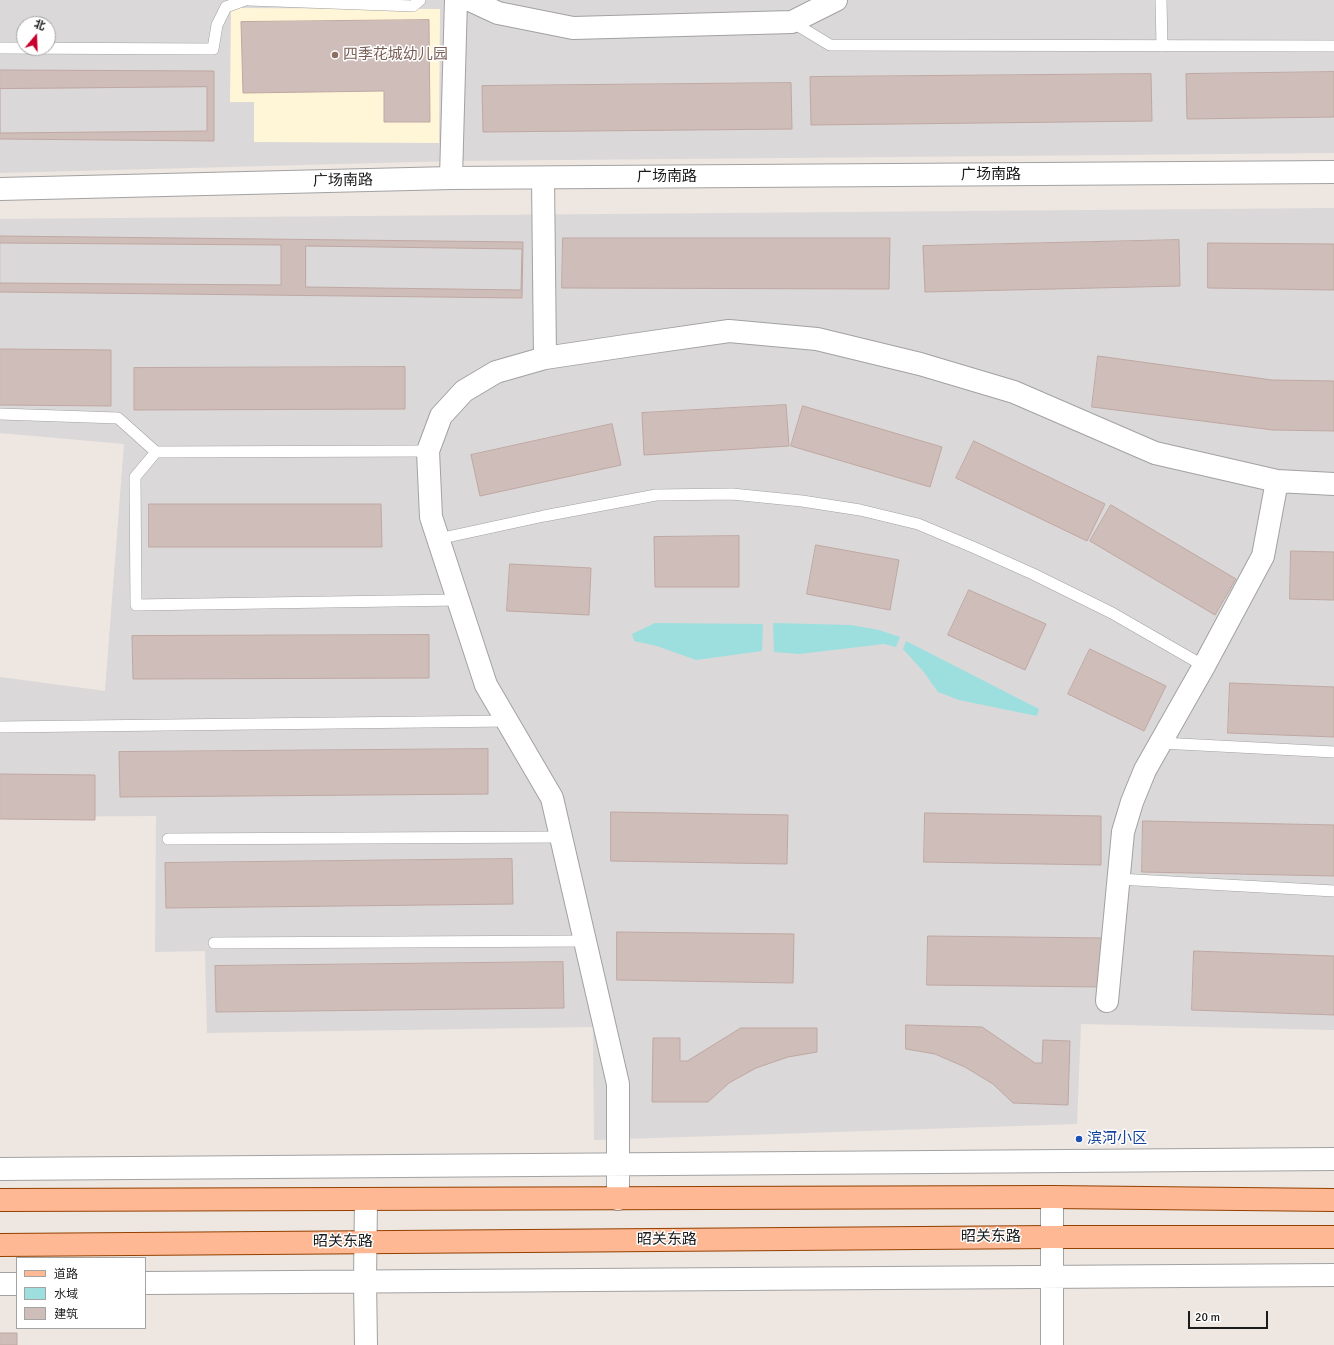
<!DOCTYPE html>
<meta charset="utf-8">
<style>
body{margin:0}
#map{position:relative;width:1334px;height:1345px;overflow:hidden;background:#eee6e0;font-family:Signika,"Noto Sans SC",sans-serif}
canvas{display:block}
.legend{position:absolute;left:16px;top:1257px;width:130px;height:72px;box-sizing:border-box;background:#fff;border:1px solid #a4a4a4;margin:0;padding:5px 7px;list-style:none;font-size:12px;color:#1b1b1b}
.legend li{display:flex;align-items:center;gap:8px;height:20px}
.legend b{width:20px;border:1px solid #a4a4a4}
.north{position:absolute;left:16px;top:16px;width:40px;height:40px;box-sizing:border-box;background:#fff;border:1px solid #a4a4a4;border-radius:50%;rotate:19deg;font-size:11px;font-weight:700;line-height:16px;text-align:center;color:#1b1b1b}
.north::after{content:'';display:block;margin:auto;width:14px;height:18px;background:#c7002d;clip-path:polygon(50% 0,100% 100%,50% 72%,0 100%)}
.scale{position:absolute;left:1188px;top:1311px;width:80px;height:18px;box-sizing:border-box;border:2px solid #1b1b1b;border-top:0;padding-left:5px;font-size:12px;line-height:14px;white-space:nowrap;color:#1b1b1b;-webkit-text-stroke:3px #fff;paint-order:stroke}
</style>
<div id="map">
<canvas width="1334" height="1345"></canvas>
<ul class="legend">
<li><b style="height:5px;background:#ffb894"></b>道路</li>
<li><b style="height:11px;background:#9ddfdf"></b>水域</li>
<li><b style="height:11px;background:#cebdb9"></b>建筑</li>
</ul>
<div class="north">北</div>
<div class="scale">20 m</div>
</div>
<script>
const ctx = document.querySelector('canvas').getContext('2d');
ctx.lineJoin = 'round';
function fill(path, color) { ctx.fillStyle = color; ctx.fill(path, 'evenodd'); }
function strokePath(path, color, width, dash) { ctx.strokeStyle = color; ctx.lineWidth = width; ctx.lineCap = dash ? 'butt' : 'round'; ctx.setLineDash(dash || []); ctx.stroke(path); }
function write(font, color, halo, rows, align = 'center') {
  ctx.font = font + ' Signika,"Noto Sans SC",sans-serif'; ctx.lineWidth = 3; ctx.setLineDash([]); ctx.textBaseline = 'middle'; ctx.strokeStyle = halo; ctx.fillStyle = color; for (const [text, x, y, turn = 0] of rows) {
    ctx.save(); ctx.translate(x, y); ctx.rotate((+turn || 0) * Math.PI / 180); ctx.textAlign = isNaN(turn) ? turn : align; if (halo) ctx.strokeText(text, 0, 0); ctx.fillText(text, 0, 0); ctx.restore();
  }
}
fill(new Path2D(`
 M0 0H1334V153L453 161 0 173ZM24 24H48V48H24Z
 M1334 208V1030L1081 1024 1077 1124 594 1140 593 1027 207 1033 205 951 155 952 156 816 0 817V677L105 691 124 444 0 433V219Z`), '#dad8d9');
fill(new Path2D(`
 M231 8 440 9 439 143 254 142V102H230Z`), '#fff6d8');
fill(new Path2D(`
 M655 623 763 624 762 651 696 660 657 646 634 641 632 634Z
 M773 623 851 625 879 630 900 637 896 647 884 644 799 654 774 652Z
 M906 641 1039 709 1037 716 959 700 938 692 923 671 903 649Z`), '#9ddfdf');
const building = new Path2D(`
 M429 20 430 122H384V91L243 93 241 22Z
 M0 70 214 71V141L0 139Z
 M1334 72V117L1187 119 1186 74Z
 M1151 74 1152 121 811 125 810 77Z
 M791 83 792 129 483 132 482 86Z
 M207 87V131L0 133V89Z
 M0 236 523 242 522 298 0 292Z
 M563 238H890L889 289 562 288Z
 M1179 240 1180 286 925 292 923 246Z
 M0 243 281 245V285L0 283Z
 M1208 243 1334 244V290L1208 288Z
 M306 246 522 249 521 290 306 287Z
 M0 349 111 350V406L0 405Z
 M1098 356 1272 380 1334 381V431L1273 430 1092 407Z
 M405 367V409L134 410V368Z
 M786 405 789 446 644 455 642 413Z
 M803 406 942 447 930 487 791 446Z
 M612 424 621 465 480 496 471 455Z
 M974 441 1105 504 1087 541 956 478Z
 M149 504H381L382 547H149Z
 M1111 505 1236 579 1215 615 1090 541Z
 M739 536V587H655L654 537Z
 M816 545 899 560 890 610 807 594Z
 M1291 551 1334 552V600L1290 599Z
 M510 564 591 568 589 615 507 611Z
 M969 590 1046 624 1025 670 948 635Z
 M429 635V678L133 679 132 636Z
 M1090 649 1166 686 1144 731 1068 694Z
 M1230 683 1334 687V737L1228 733Z
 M488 749V794L120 797 119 752Z
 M0 774 95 775V820L0 819Z
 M611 812 788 815 787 864 611 861Z
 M925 813 1101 816V865L924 862Z
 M1143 821 1334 825V876L1142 872Z
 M512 859 513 904 166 908 165 863Z
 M617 932 794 934 793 983 617 980Z
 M928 936 1105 938 1104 987 927 985Z
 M1194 951 1334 956V1015L1192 1010Z
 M563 962 564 1008 216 1012 215 966Z
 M906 1025 982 1027 1035 1063H1042L1043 1040 1070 1041 1068 1105 1013 1103 993 1084 965 1067 935 1054 906 1049Z
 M741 1028H817V1052L788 1057 756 1068 729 1083 708 1102H652L653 1038H680V1061H687Z
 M0 1333H17V1345H0Z`);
fill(building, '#cebdb9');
strokePath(building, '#c0a8a2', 1);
const service = new Path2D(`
 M249 0 413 6 420 0
 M1161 0 1162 46
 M792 22 830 45 1334 46
 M0 48 213 49 217 25 226 7 245 0
 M0 414 118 418 156 452 428 451
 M156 452 135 477 136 605 458 600
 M438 539 544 516 656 495 732 494 802 501 860 510 918 524 975 548 1033 574 1112 613 1204 666
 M0 727 508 721
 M1161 743 1334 752
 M168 839 561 837
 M1118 879 1334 891
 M214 943 584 941`);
const minor = new Path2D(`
 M470 0 498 13 573 28 792 22 836 0
 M451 178 456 0
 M543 178 545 358
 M1107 1001 1123 832 1132 802 1145 770 1204 666 1263 556 1277 481
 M0 1169 1334 1159
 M366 1199 365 1281 366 1345
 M618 1199V1084L552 798 486 685 431 517 428 451 441 416 464 391 496 372 545 358 632 345 729 331 817 339 920 364 1014 392 1155 453 1277 481 1334 484
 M145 1283 1334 1275
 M0 1284H17
 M1052 1345V1197`);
const tertiary = new Path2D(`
 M0 189 451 178 1334 172`);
const primary = new Path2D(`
 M0 1200 1052 1197 1334 1200
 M0 1245 1052 1237H1334`);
strokePath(service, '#a2a2a2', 12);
strokePath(minor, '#a2a2a2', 24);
strokePath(tertiary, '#a2a2a2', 24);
strokePath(primary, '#934100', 24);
strokePath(service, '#fff', 11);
strokePath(minor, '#fff', 22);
strokePath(tertiary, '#fff', 22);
strokePath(primary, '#ffb894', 22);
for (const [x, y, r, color] of [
 [335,55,4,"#8d6e63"],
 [1079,1139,4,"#1a4fb4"]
]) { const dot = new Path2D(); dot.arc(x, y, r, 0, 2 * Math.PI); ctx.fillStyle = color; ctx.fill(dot); strokePath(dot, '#fff', 1.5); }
write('15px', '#785e54', '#fff', [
 ["四季花城幼儿园",343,55]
], 'left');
write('15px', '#1b1b1b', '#fff', [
 ["广场南路",991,175],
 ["广场南路",667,177],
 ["广场南路",343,181,-1],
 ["昭关东路",991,1237],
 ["昭关东路",667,1240],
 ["昭关东路",343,1242]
]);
write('15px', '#164399', '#fff', [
 ["滨河小区",1087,1139]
], 'left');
</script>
